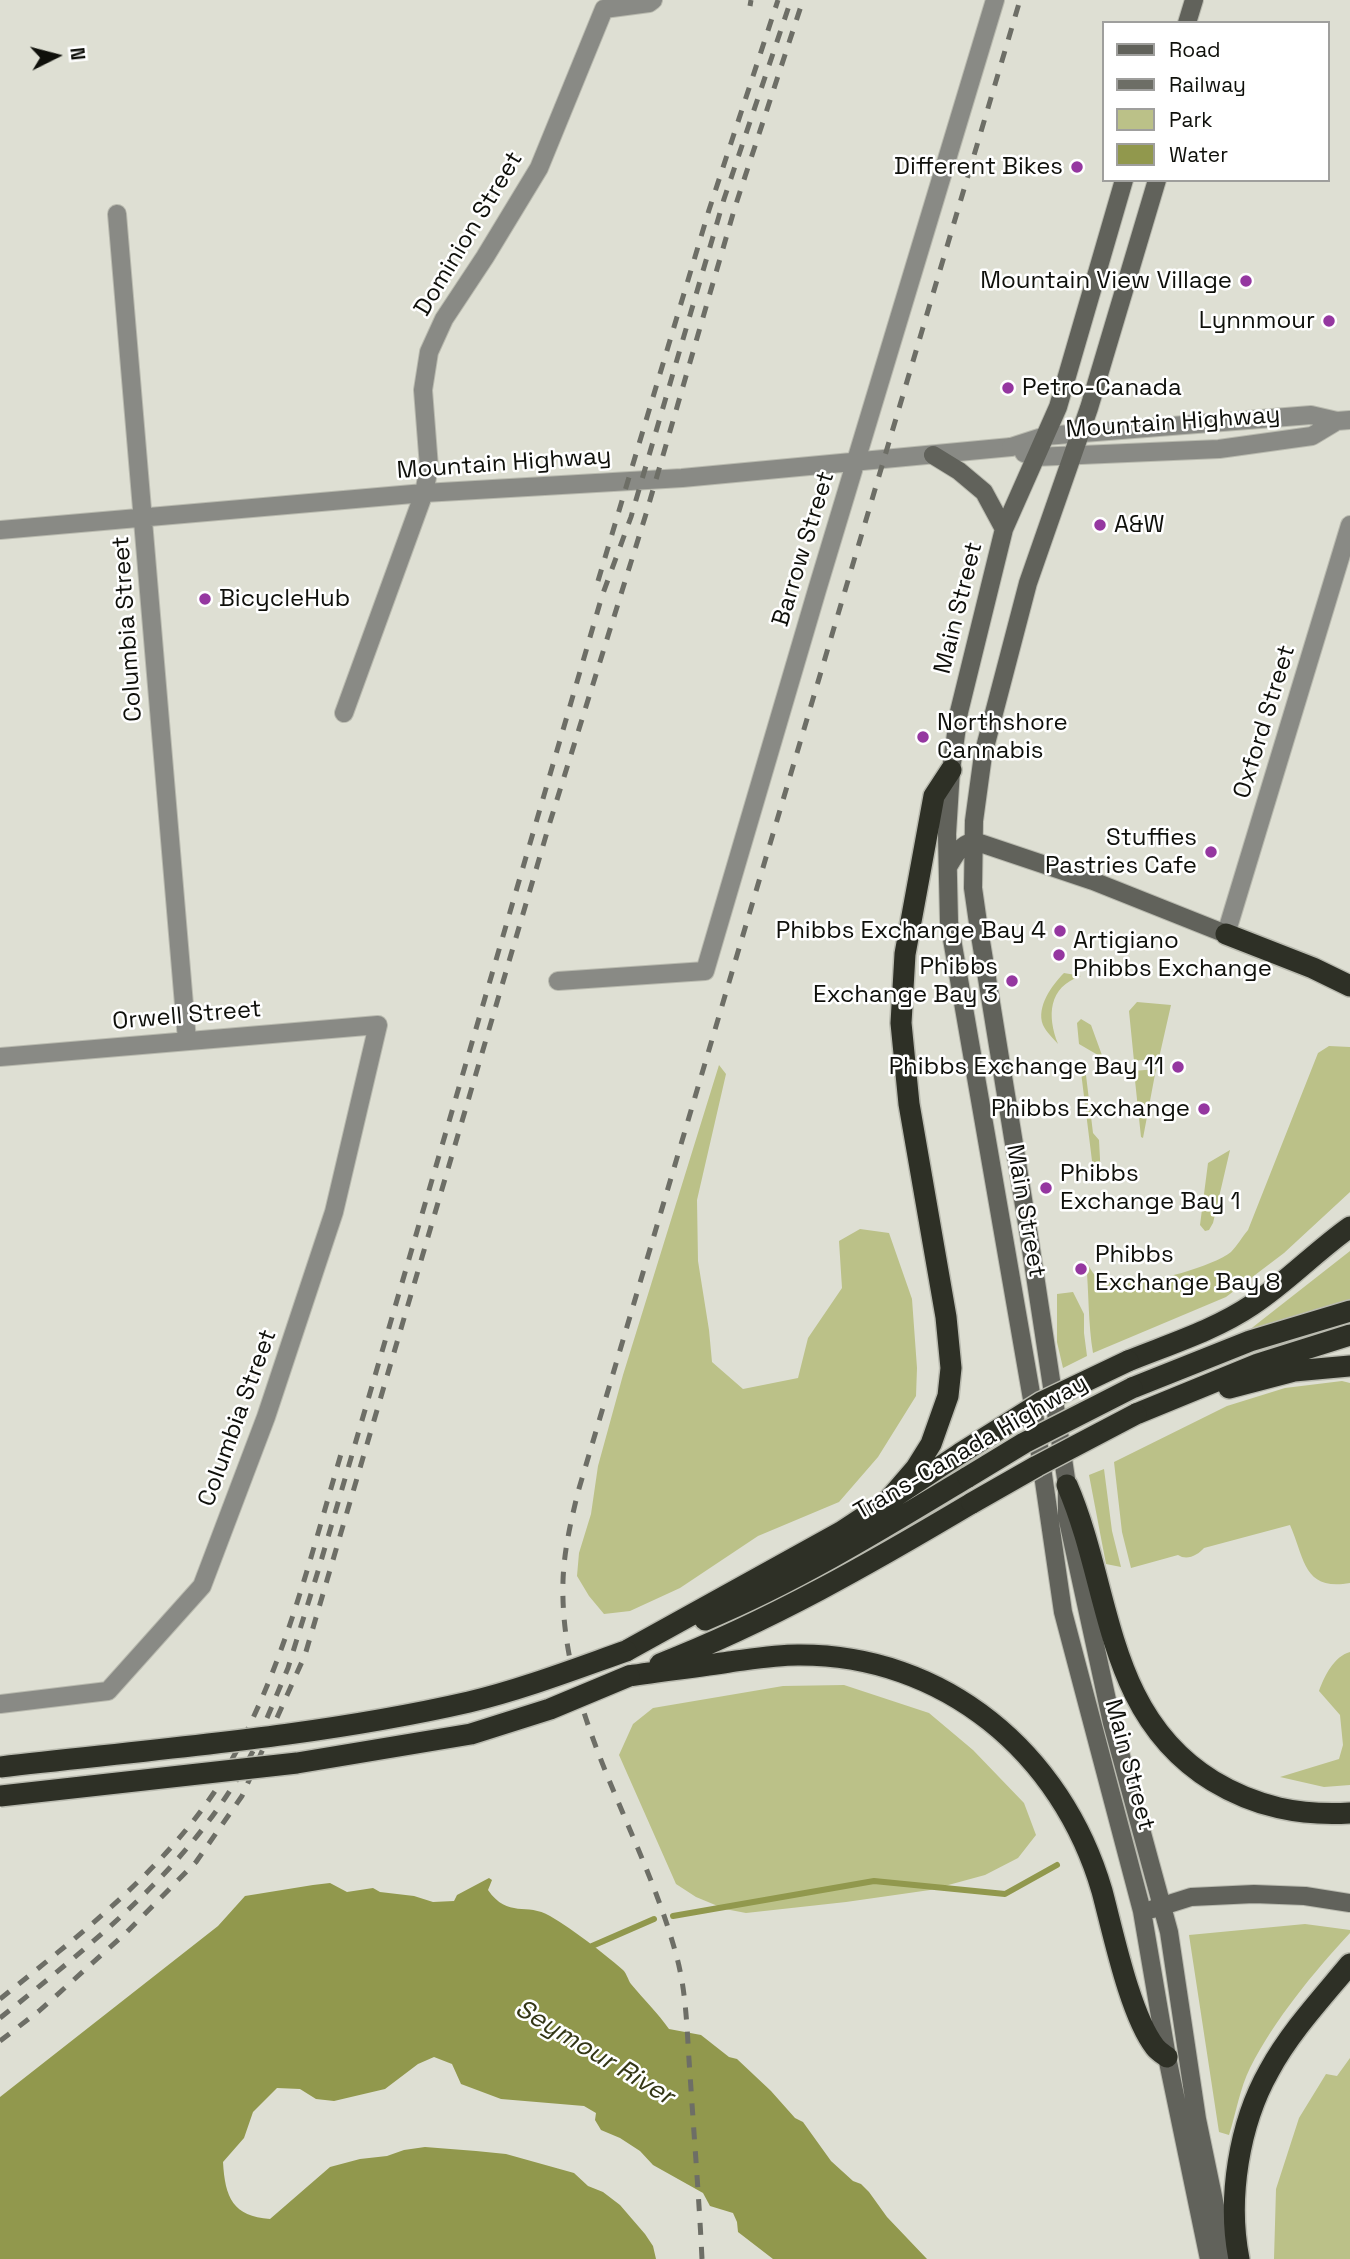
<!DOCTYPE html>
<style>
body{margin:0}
#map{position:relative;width:1350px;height:2259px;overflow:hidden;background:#dedfd3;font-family:"Space Grotesk",sans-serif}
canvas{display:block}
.legend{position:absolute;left:1102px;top:21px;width:228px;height:161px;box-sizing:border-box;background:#fff;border:2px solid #9f9f9d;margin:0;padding:9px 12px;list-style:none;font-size:21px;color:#0f100b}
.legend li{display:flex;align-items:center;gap:14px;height:35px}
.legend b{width:35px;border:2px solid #9f9f9d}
.north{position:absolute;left:21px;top:21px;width:70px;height:70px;-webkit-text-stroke:5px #fff;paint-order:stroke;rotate:84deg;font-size:19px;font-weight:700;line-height:28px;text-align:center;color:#0f100b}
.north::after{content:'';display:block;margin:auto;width:24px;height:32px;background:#0f100b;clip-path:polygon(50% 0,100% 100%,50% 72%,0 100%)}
</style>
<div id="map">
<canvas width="1350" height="2259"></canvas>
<ul class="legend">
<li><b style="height:9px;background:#61625b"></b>Road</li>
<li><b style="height:9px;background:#6d6e66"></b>Railway</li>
<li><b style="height:19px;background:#bbc188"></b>Park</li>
<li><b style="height:19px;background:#91984d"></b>Water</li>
</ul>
<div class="north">N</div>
</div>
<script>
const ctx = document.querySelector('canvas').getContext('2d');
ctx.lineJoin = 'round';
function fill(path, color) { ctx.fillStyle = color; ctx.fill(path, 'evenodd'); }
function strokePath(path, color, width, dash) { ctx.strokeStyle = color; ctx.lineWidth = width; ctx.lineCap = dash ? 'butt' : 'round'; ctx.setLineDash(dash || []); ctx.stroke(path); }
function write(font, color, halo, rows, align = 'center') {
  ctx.font = font + ' "Space Grotesk",sans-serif'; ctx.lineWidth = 5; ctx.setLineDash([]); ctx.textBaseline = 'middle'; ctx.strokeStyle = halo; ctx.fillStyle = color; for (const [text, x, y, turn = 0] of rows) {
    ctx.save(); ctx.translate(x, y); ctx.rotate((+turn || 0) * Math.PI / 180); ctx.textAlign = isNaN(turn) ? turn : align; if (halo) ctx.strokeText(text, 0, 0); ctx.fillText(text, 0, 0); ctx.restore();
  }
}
fill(new Path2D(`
 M1064 973 1081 976C1048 987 1047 1016 1058 1044 1054 1039 1046 1032 1043 1025 1036 1007 1052 985 1064 973Z
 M1137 1002 1171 1005 1159 1058 1134 1061 1129 1011Z
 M1081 1019 1091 1025 1103 1058 1079 1044 1077 1023Z
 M1329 1046 1350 1047V1192L1284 1253 1226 1297 1093 1353C1088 1323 1089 1292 1086 1261 1090 1269 1095 1278 1104 1281 1130 1290 1209 1269 1231 1252 1237 1246 1242 1237 1248 1230L1318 1053Z
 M1080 1064 1085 1067 1093 1133 1099 1140 1101 1178 1094 1177Z
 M719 1065 726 1074 697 1200 698 1261 709 1330 712 1362 743 1389 798 1378 808 1338 842 1288 839 1241 860 1229 889 1233 912 1299 917 1368 916 1396 878 1457 839 1502 758 1536 680 1588 630 1611 604 1614 589 1596 577 1576 579 1553 591 1514 598 1466 623 1375Z
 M1156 1069 1143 1138 1141 1137 1134 1071Z
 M1230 1150 1213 1223 1209 1230 1205 1231 1200 1225 1208 1163Z
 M1350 1251V1299L1243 1338 1253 1327Z
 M1073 1292 1084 1314V1333L1087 1356 1063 1368 1057 1342V1294Z
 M1342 1381 1350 1383V1583C1303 1591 1305 1559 1290 1525L1204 1548C1198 1555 1187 1561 1178 1555L1131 1568 1122 1532 1114 1462 1227 1406 1285 1388Z
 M1104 1469 1112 1531 1121 1567 1106 1564 1089 1475Z
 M1350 1652V1785L1324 1787 1280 1777 1339 1759 1343 1745 1340 1715 1319 1691C1324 1677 1334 1656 1350 1652Z
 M844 1685 929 1713 973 1750 1024 1803 1036 1835 1018 1858 985 1875 930 1890 846 1902 746 1913 725 1909 696 1897 676 1884 619 1755 633 1724 653 1708 783 1686Z
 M1305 1924 1350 1930V1933C1313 1973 1275 2019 1250 2068 1240 2088 1236 2113 1229 2135L1219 2132 1189 1935Z
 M1350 2058V2259H1274L1276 2189 1299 2118 1326 2074 1337 2076Z`), '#bbc188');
fill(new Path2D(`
 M489 1878 492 1880 488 1890C508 1919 527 1902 550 1916 575 1931 601 1951 623 1970 627 1974 628 1980 631 1984 644 2000 658 2013 669 2029L701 2035 729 2057 737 2059 771 2091 795 2118 803 2122 831 2161 853 2181 861 2184 869 2192 887 2217 927 2259H773L738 2232 737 2222 733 2213 710 2206 703 2193 653 2165 640 2151 620 2138 601 2130 595 2120 596 2113 584 2106 501 2099 461 2084 452 2064 434 2057 418 2064 385 2089 334 2101 316 2099 300 2089 277 2088 253 2112 244 2138 223 2162C225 2198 233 2216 270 2219L330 2167 360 2159 387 2156 404 2150 425 2147 476 2151 506 2154 574 2173 588 2186 603 2192 620 2205 645 2234 653 2246 656 2259H0V2097L218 1926 245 1896 313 1885 330 1883 347 1892 373 1888 380 1892 414 1896 433 1902 454 1901 457 1895Z`), '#91984d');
strokePath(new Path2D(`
 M673 1916 874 1881 1005 1894 1057 1865
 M592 1946 654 1919`), '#91984d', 6);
const minor = new Path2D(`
 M117 214 187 1040
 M0 530 424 493 682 478 1011 447
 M344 713 424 493 429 467 423 390 429 352 444 319 485 257 539 168 604 9 649 3 653 0
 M1226 934 1350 525
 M558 981 705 971 817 590 995 0
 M0 1057 378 1025 334 1212 266 1417 202 1586 108 1691 0 1704`);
const tertiary = new Path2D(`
 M1011 447 1045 436 1311 415 1337 421 1350 420
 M1024 453 1035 457 1219 449 1312 436 1337 421`);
const secondary = new Path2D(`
 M1187 23 1194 0
 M1124 180 1058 407 1004 529 959 712 951 770 947 834 949 922 1032 1399 1063 1612 1142 1911 1167 2057 1209 2259
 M1157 180 1089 408 1028 583 983 755 974 821 973 888 978 923 1029 1236 1067 1485V1516L1112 1723 1169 1932 1197 2119 1226 2259
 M933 455 959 471 984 492 1004 529
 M948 867C955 855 960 845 974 841L1093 881 1226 934
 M1153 1909 1191 1897 1254 1894 1305 1896 1350 1903`);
const motorway = new Path2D(`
 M1226 934 1313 968 1350 986
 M1128 1361C1170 1344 1215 1330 1252 1305 1287 1282 1316 1251 1350 1227
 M1132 1388 1250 1341 1350 1311
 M1229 1388 1294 1371 1350 1366
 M1136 1414 1258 1364 1350 1335
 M1067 1485C1112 1589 1104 1714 1213 1781 1256 1807 1300 1816 1350 1813
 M885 1504 916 1468 931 1444 948 1396 951 1368 946 1317 909 1104 901 1023 905 954 934 796 951 770
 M705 1620C798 1581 882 1529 968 1477
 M626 1651 841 1532 961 1453
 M660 1664C770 1621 871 1563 972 1503
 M629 1676C662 1671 696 1667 729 1662 752 1659 775 1655 798 1655 944 1654 1062 1753 1102 1891 1113 1932 1130 2015 1155 2047 1158 2051 1163 2054 1167 2057
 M1239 2259C1227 2199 1239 2124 1269 2071 1290 2032 1322 1998 1350 1964`);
strokePath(minor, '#b9baaf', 20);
strokePath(tertiary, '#b9baaf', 20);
strokePath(secondary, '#b9baaf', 20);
strokePath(motorway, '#b9baaf', 24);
strokePath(minor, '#898a85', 18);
strokePath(tertiary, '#898a85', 18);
strokePath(secondary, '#61625b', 18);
strokePath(motorway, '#2e3026', 21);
strokePath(new Path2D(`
 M750 6 751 0
 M598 581 709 210 778 0
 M267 1718 288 1668 319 1568 602 596 631 517 724 199 791 0
 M0 1999C77 1937 157 1876 213 1794 222 1781 228 1766 236 1752 286 1659 311 1555 341 1454
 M0 2018C97 1940 195 1863 253 1751
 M0 2041 39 2011 127 1932 196 1862 242 1796 305 1655 550 822 646 514 735 207 803 0
 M702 2259C699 2197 694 2136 690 2074 687 2036 687 1995 677 1958 644 1832 559 1716 563 1581 564 1550 571 1521 578 1492L1020 0`), '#6d6e66', 5, [12, 12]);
const motorwayBridge = new Path2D(`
 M961 1453 1042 1402 1128 1361
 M968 1477 1024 1443 1132 1388
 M972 1503 1037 1466 1136 1414
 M0 1767C156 1749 316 1737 469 1702 523 1689 575 1669 626 1651
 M0 1796 297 1763 471 1734 550 1709 629 1676`);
strokePath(motorwayBridge, '#b9baaf', 24, []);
strokePath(motorwayBridge, '#2e3026', 21);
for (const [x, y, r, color] of [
 [1077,167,7,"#9537a0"],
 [1246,281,7,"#9537a0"],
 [1329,321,7,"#9537a0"],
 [1008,388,7,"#9537a0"],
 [1100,525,7,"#9537a0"],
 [205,599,7,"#9537a0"],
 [923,737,7,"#9537a0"],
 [1211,852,7,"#9537a0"],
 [1060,931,7,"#9537a0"],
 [1059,955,7,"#9537a0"],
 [1012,981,7,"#9537a0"],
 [1178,1067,7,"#9537a0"],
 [1204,1109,7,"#9537a0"],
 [1046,1188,7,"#9537a0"],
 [1081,1269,7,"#9537a0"]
]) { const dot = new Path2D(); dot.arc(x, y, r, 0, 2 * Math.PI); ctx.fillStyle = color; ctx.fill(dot); strokePath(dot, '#fff', 2.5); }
write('24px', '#0f100b', '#fff', [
 ["Different Bikes",1063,167],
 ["Mountain View Village",1232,281],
 ["Lynnmour",1315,321],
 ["Petro-Canada",1022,388,"left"],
 ["A&W",1114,525,"left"],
 ["BicycleHub",219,599,"left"],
 ["Northshore",937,723,"left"],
 ["Cannabis",937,751,"left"],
 ["Stuffies",1197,838],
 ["Pastries Cafe",1197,866],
 ["Phibbs Exchange Bay 4",1046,931],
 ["Artigiano",1073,941,"left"],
 ["Phibbs Exchange",1073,969,"left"],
 ["Phibbs",998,967],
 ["Exchange Bay 3",998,995],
 ["Phibbs Exchange Bay 11",1164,1067],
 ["Phibbs Exchange",1190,1109],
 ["Phibbs",1060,1174,"left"],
 ["Exchange Bay 1",1060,1202,"left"],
 ["Phibbs",1095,1255,"left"],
 ["Exchange Bay 8",1095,1283,"left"]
], 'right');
write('24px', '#0f100b', '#fff', [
 ["Dominion Street",469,234,-59],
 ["Mountain Highway",1173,423,-4],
 ["Mountain Highway",504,464,-4],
 ["Barrow Street",804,549,-73],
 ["Main Street",959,608,-76],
 ["Columbia Street",128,629,-94],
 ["Oxford Street",1265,722,-73],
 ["Orwell Street",187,1016,-5],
 ["Main Street",1025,1211,80],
 ["Columbia Street",238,1418,-70],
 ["Trans-Canada Highway",971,1448,-30],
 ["Main Street",1129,1765,75]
]);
write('italic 26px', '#333615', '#fff', [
 ["Seymour River",594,2053,31]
]);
</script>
